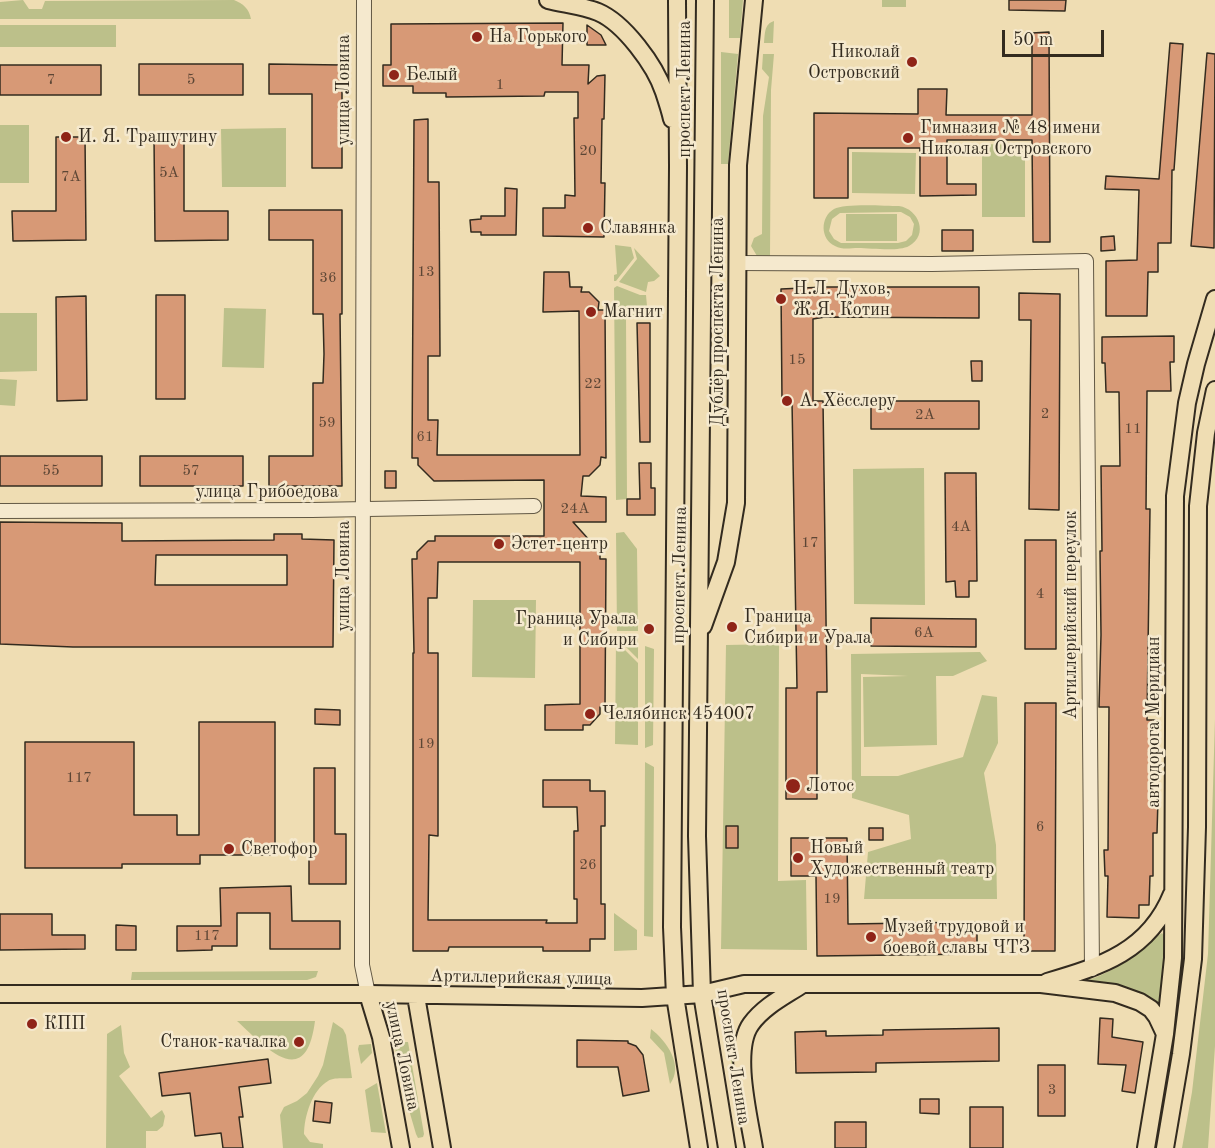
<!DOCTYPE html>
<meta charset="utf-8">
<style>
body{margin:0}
#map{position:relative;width:1215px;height:1148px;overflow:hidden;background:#efddb3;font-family:"Old Standard TT",serif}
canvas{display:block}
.scale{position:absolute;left:1002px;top:30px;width:102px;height:27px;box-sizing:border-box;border:3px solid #332b1f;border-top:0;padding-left:8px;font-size:18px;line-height:21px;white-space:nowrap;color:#332b1f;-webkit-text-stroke:4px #f5e9ce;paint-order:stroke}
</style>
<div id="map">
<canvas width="1215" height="1148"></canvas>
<div class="scale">50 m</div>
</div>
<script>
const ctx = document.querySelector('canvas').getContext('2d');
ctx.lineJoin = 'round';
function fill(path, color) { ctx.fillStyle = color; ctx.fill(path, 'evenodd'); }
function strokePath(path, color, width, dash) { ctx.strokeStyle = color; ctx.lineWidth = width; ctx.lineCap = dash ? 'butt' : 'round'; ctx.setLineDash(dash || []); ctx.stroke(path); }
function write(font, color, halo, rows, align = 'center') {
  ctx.font = font + ' "Old Standard TT",serif'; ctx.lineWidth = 5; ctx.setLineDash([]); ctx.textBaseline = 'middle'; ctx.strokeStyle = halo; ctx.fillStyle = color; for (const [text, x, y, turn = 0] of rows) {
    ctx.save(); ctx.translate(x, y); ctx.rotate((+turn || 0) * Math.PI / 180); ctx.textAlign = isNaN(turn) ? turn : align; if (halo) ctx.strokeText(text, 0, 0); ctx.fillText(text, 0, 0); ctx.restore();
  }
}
fill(new Path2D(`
 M23 0 29 9H42L45 1 234 0C243 4 249 8 251 19H0V2Z
 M729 0H743L740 38H729Z
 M882 0H906V7H882Z
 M774 21 773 43H764C765 34 764 24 774 21Z
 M0 25H116V47H0Z
 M721 52 738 54 728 164H721Z
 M763 54H774L771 90 770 257 757 256 751 246 754 238 762 234 763 116 769 77 762 69Z
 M0 125H29V183H0Z
 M286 128V187H222L221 129Z
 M982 144 1025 145V217H982Z
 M852 152 916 153 915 194 852 193Z
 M899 206C919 209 929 235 909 246 898 252 871 248 858 248 851 248 842 250 835 246 820 239 820 217 834 209 845 203 885 206 899 206ZM901 212 910 217 914 224 912 235 906 241 898 243H841L834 239 829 231 832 219 840 213Z
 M846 214H897V241H846Z
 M615 245 631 247 634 258 616 281H614V275L617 274Z
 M634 248 660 276 654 281 648 282 646 292 619 282 637 259Z
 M617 286 640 295H646L647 306 659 310V317L626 318 627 499 616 500 614 288Z
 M224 308 266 309 264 368 222 367Z
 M0 313H37V371L0 372Z
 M0 379 17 380 15 406 0 405Z
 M924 468 925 605 854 604 853 469Z
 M624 532 637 549 638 631H617L616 533Z
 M473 600H536L535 678 472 677Z
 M616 636H638V659L616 637Z
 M616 641 638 663V745L615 744Z
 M779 644 778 881 806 880 807 950 721 949 726 645Z
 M645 646 654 649 653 745 645 748Z
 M980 652 987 661 953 676H936L937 745 864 747 863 677 908 676 861 674V776H898L963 757 982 695 997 697 998 743 984 773 996 845 997 899H864L868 852 911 839 909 815 852 798 851 654Z
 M1215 719V1046L1208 1148H1182L1192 1092 1208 954Z
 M645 762 654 767 653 937 644 936Z
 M614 913 637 930V950L614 951Z
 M1162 933 1166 938 1160 1005 1153 1001 1082 983 1083 981C1116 974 1135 951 1162 933Z
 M318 971 316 977 307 980H131L132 972Z
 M237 1021H315C306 1092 266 1048 237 1021Z
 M333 1022 343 1029 346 1035 352 1078C344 1079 334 1077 328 1081 312 1090 304 1117 304 1134L310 1142 323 1144V1148H283L280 1115 284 1107 297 1101 307 1093 318 1076 323 1065Z
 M121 1025 124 1053 130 1067 119 1076 151 1118 162 1110 165 1116 163 1126 157 1131H146V1148H106L107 1034Z
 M651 1029C667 1041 684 1066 670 1084L664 1053 650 1038Z
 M738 1036 746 1139 744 1140 727 1037Z
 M394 1042H408L424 1134 423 1137 418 1138 416 1134 402 1086Z
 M371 1044 372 1053 361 1064 358 1049 359 1045Z
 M377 1083 386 1133 371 1132 365 1090Z`), '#bcc08a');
const building = new Path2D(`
 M1009 0H1066L1065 11 1009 10Z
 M563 23 562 65H589L588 84 597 76 605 75 604 119H602L601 183H605L604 237 543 236V208H565V195L575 196 574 118H578V92H545L544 96 446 97V93H413V86H383V65H391V24Z
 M587 25 601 35 606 45H587Z
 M1049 32 1050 242H1033L1032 140H947V184H976V195L920 196V148H848V198H814V113L918 114V89H947L946 115H1032V33Z
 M1170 43 1183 44 1174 170H1172L1171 243H1158V272H1148L1147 316H1106V261L1137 260 1139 190 1105 189 1106 176 1159 179Z
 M1207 53 1215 54 1214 248 1191 246Z
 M139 64H243V95H139Z
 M269 64 342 65V168H312V94H269Z
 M0 65H101V95H0Z
 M428 119V182H439L440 356H428V420H438L437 455H580L579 311 543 312 544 272H569L570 287H582L581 292H589L599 302 598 310H605L606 458 601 457 600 465 589 476H583L581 496 606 497V522H573L600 552V559H606L605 707H600V714L590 725H583V730H545V705L580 704V562H438L437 598H428V653H438V836L429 835 428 920H547L546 923H577V899H574V831H578L577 807H543V780H590V791H605V826H601V904H605V939H590V951H543V947H449L448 951H413V653H414L412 559H417V552L428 541H435V536H544V480L434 481 418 465V458H412L414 120Z
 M56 137H85L86 240 13 241 12 211H56Z
 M154 137H184V211H228V240L155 241Z
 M505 188 517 189 516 235H481V232H471L470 220 481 219V216H505Z
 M269 210H342V314H340L342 486H269V456H313V383H323L324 354 323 314H313V240H269Z
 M942 230H973V251H942Z
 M1114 236 1115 250 1101 251V237Z
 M825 287H979V318L825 317 813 319V401H823L827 692H817V799H786V688H797L792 401H782L781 289Z
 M1019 293 1060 294 1059 510 1029 509 1031 320H1019Z
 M156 295H185V399H156Z
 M86 296 87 400 57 401 56 297Z
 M637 323H650V442H640Z
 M1174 336V362H1170L1171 391H1147L1146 509H1150L1147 720H1157L1159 765 1157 833H1153V876H1150L1149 905H1139V918L1107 917 1108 876H1105L1104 850H1108L1109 707H1099L1101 635 1100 551H1102L1101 466H1120L1119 392H1106L1105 363H1102V337Z
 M971 361H982V381H972Z
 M871 401H979V429H871Z
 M0 456H102V486H0Z
 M140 456H243V486H140Z
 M639 463H651V488H655V515H627V499H640Z
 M385 471H396V488H385Z
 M945 473H976L977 581H969V597H956L955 581 946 582Z
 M0 522 122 523V541L274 540V534H302V539L334 540 333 647H73L0 644ZM156 555H287V585H155Z
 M1025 540H1056V649H1025Z
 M871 618 976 619V647L871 646Z
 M1025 703H1056L1055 951H1024Z
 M315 709 340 710V725L315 724Z
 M199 722H275V855H200V864H122V868H25V742H134V815H177V835H199Z
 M314 768H335V834H346V884H309V859H314Z
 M726 826H738V848H726Z
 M869 828H883V840H869Z
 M791 838H847L848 924 977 922V954L817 956 816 876H791Z
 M291 886 292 921H340V949H270V913H237V946H212V950L177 951V926H221L220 888Z
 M0 914H52V935H85V949L0 950Z
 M116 925 136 926V950H116Z
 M1100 1018 1113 1019 1112 1037 1143 1042 1135 1093 1122 1091 1126 1065 1098 1064Z
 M999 1028V1061L876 1063V1072L796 1073 795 1032 826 1031V1036L883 1035V1030Z
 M577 1040 628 1041V1043L636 1046 643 1055 649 1091 623 1096 618 1067H577Z
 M268 1059 271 1083 239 1087 243 1117H239L243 1148H223L221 1133 195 1136 190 1093 162 1096 159 1073Z
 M1038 1065H1065V1116H1038Z
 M920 1099H939V1114L920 1113Z
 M315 1101 332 1103 330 1123 313 1121Z
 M970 1107H1003V1148H970Z
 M835 1122H866V1148H835Z`);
fill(building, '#d79976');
strokePath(building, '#332b1f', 1.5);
const minor = new Path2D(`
 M364 0 362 907V965L368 994
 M738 263 932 264 1086 261 1092 969
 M0 511 312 510 534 506`);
const major = new Path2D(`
 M548 0C564 4 583 6 598 12 624 23 655 65 664 92 667 101 670 110 672 119
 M677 0 678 167 672 927 675 996 699 1148
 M705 0 697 836 702 994 727 1148
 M703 626 726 562 736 503 738 165 754 0
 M1047 982C1102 966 1149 951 1172 894
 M0 994H368L642 998 702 994 744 984H1041L1115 993 1140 1002 1151 1009 1157 1017 1165 1034
 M368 994 381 1037 401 1148
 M416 996 442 1148
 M754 1148C749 1117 732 1050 751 1024 764 1006 785 996 803 984
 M1146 1148 1165 1034 1173 958 1175 496 1187 403 1196 364 1215 299
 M1165 1148 1181 1054 1193 959 1197 827 1198 506 1206 433 1215 390`);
strokePath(minor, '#625844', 16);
strokePath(major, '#332b1f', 20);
strokePath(minor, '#f5e9ce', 14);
strokePath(major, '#efddb3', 16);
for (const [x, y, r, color] of [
 [477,37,6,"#8f2418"],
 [912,62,6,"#8f2418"],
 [394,75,6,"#8f2418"],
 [66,137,6,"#8f2418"],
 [908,138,6,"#8f2418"],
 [588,228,6,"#8f2418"],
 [781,299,6,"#8f2418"],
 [591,312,6,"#8f2418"],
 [787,401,6,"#8f2418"],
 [499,544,6,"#8f2418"],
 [732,627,6,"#8f2418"],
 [649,629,6,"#8f2418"],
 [590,714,6,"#8f2418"],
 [793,786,8,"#8f2418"],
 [229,849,6,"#8f2418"],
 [798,858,6,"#8f2418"],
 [871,937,6,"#8f2418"],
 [32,1024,6,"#8f2418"],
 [299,1042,6,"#8f2418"]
]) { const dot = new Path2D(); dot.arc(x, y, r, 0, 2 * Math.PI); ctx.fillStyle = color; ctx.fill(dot); strokePath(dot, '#f5e9ce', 2); }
write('15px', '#5c4635', null, [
 ["7",51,80],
 ["5",191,80],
 ["1",500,85],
 ["20",588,151],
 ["5А",169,173],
 ["7А",71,177],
 ["13",426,272],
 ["36",328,278],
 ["15",797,360],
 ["22",593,384],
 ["2",1045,414],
 ["2А",925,415],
 ["59",327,423],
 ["11",1133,429],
 ["61",425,437],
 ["55",51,471],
 ["57",191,471],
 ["24А",575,509],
 ["4А",961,527],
 ["17",810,543],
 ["4",1040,594],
 ["6А",924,633],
 ["19",426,744],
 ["117",79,778],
 ["6",1040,827],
 ["26",588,865],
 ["19",832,899],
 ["117",207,936],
 ["3",1052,1090]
]);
write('18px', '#332b1f', '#f5e9ce', [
 ["На Горького",489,37],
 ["Николай",900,52,"right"],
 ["Островский",900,73,"right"],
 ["Белый",406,75],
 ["Гимназия № 48 имени",920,128],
 ["Николая Островского",920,149],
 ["И. Я. Трашутину",78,137],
 ["Славянка",600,228],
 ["Н.Л. Духов,",793,289],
 ["Ж.Я. Котин",793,310],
 ["Магнит",603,312],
 ["А. Хёсслеру",799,401],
 ["Эстет-центр",511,544],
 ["Граница",744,617],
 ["Сибири и Урала",744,638],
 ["Граница Урала",637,619,"right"],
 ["и Сибири",637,640,"right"],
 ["Челябинск 454007",602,714],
 ["Лотос",806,786],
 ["Новый",810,848],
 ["Художественный театр",810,869],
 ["Светофор",241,849],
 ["Музей трудовой и",883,927],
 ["боевой славы ЧТЗ",883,948],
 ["КПП",44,1024],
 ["Станок-качалка",287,1042,"right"]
], 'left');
write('18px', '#332b1f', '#f5e9ce', [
 ["проспект Ленина",685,89,-90],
 ["улица Ловина",344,90,-90],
 ["Дублёр проспекта Ленина",718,322,-90],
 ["улица Грибоедова",267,492],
 ["проспект Ленина",680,575,-89],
 ["улица Ловина",344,576,-90],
 ["Артиллерийский переулок",1071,615,-90],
 ["автодорога Меридиан",1154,722,-90],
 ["Артиллерийская улица",521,978,1],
 ["улица Ловина",402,1056,78],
 ["проспект Ленина",733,1057,81]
]);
</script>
